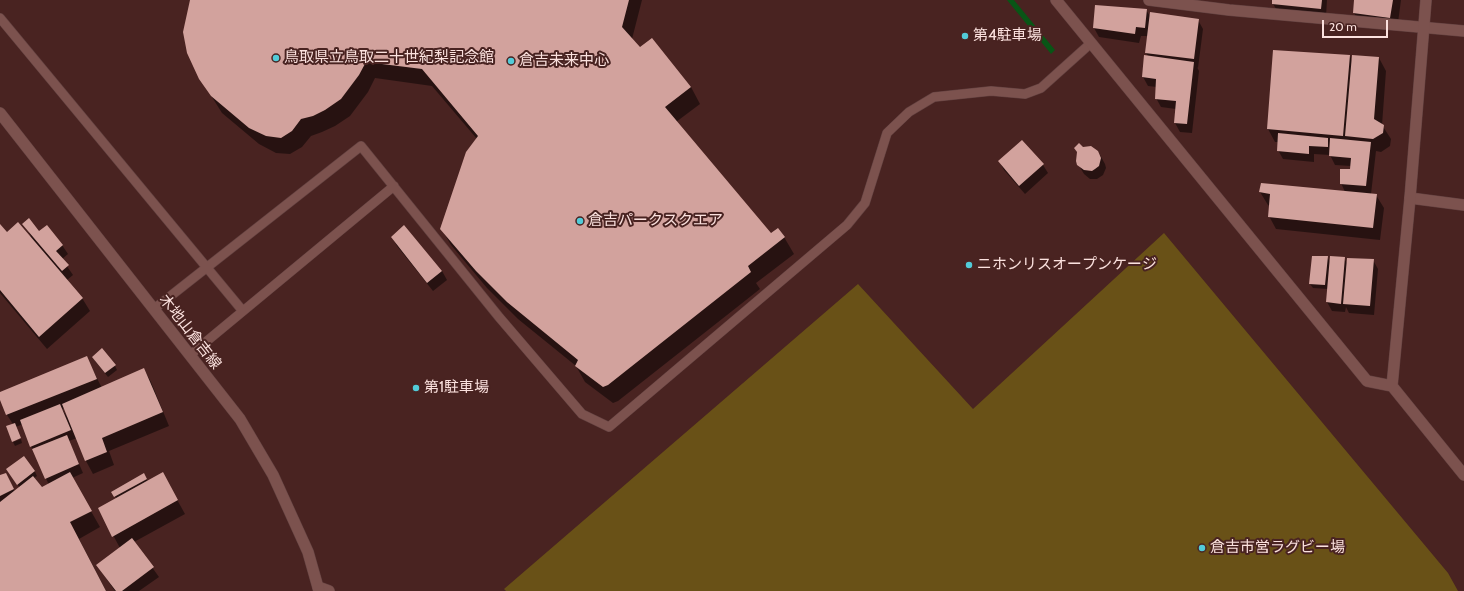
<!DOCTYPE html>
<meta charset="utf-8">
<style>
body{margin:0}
#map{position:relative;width:1464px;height:591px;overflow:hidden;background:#492321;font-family:Cabin,sans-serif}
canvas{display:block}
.scale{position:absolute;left:1322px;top:20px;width:66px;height:18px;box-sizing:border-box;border:2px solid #fbe1de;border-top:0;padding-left:5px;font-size:12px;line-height:14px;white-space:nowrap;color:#fbe1de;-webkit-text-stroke:3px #492321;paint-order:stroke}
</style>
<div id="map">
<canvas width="1464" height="591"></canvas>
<div class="scale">20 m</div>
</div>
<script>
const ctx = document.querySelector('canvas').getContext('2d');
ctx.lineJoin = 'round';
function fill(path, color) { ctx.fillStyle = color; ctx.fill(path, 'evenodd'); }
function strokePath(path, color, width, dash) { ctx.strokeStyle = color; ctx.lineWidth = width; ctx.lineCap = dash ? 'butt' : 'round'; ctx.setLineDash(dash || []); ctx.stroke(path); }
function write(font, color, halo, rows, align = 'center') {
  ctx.font = font + ' Cabin,"Noto Sans JP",sans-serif'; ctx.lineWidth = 4; ctx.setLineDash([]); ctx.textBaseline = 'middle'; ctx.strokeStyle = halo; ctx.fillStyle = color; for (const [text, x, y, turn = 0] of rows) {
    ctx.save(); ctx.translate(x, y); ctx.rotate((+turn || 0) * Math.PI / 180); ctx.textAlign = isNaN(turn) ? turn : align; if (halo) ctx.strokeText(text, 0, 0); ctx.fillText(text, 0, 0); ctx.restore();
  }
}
fill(new Path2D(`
 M1164 233 1448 573 1458 591H506L504 589 858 284 973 409Z`), '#695117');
fill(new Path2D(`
 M1007 0H1014L1055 50 1051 54Z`), '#095516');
fill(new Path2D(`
 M192 0H642L632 39 640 48 691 87 700 104 676 122 771 234 784 237 794 254 756 283 760 289 618 401 613 403 585 382 576 366 518 319 487 288 451 245 441 228 477 139 432 86 375 78 368 92 350 116 335 126 322 132 311 136 302 147 290 154 276 153 259 144 222 113 200 78Z
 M1273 0H1327L1326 17 1278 12 1273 4Z
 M1355 0H1401L1397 30 1361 26 1354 13Z
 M1146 10 1150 16 1198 20 1203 29 1198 68 1197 67 1199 71 1192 133 1180 132 1175 123 1176 109 1161 107 1156 98 1157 87 1148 86 1143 77 1149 57 1146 53 1148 36H1141L1139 43 1099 37 1094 28Z
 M1274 51 1350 56 1352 61 1379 58 1386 71 1382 125 1391 139 1390 146 1381 152 1376 151 1371 194 1376 195 1384 208 1380 240 1276 229 1269 216 1270 206 1268 205 1260 192 1262 184 1345 192 1341 183 1351 170V166L1335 165 1330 155 1314 154V162L1283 159 1278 150V142H1275L1268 129Z
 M1075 148H1083L1100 155 1105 164 1106 168 1103 175 1097 179H1090L1084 174 1078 164V154Z
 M999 161 1043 165 1048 173 1025 194 1004 170Z
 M24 224 62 245 68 254 62 259 73 275 67 280 82 298 90 311 47 349 0 293V226L7 234 30 237 31 236Z
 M392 237 442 271 447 280 433 291 397 246Z
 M1327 257 1330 262 1344 258 1348 265 1373 260 1378 269 1374 315 1349 313 1346 307 1345 312 1332 311 1327 302 1328 289 1313 288 1310 284Z
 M86 357 102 388 144 369 151 382 169 426 109 451 114 465 93 474 86 461 77 438 69 441 83 473 72 478 100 527 79 539 106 591H0V476L8 478 15 492 20 488 10 473 24 457 35 472 37 476 34 478 42 488 49 485 31 446 23 424 16 427 13 424 7 415 0 397V393ZM64 408 68 417H67L62 409Z
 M95 361 115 366 117 370 108 377Z
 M21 439 22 443 15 446 13 442Z
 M144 474 148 482 170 487 185 514 134 542 159 577 139 591H115L97 565 120 548 99 509 117 499 113 493Z`), '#0007');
fill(new Path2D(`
 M190 0H629L622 27 640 47 652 38 691 87 665 107 771 233 778 228 785 237 748 266 751 272 608 385 603 387 575 366 578 360 507 302 476 271 440 229 466 152 478 136 422 69 366 62 359 75 341 99 325 110 313 116 301 119 292 131 281 138 266 136 249 128 211 96 199 79 187 53 183 32Z
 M1272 0H1322L1321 9 1272 4Z
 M1354 0H1393L1390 18 1353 13Z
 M1095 5 1147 9 1145 28 1136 27 1135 34 1093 28Z
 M1150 12 1199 19 1194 59 1145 53Z
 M1273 50 1350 55 1343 136 1267 129Z
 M1144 55 1194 62 1187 124 1174 123 1176 101 1155 99 1156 79 1142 77Z
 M1352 55 1379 57 1374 119 1384 125 1383 133 1373 139 1345 136Z
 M1278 133 1328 138V147L1309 146V154L1277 151Z
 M1330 138 1371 142 1366 186 1340 184V169H1350L1351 158 1329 156Z
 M1022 140 1044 164 1019 186 998 161Z
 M1079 143 1083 147 1091 146 1098 151 1101 158 1099 166 1095 169 1092 171 1084 170 1077 165 1076 161 1077 152 1074 148Z
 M1261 183 1377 194 1373 228 1268 217 1270 194 1259 192Z
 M29 218 39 231 47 225 63 245 56 251 69 265 62 271 22 224Z
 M18 222 83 298 39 337 0 290V224L7 232Z
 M404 225 442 271 427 283 391 237Z
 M1312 256H1328L1325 285 1309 284Z
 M1330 256 1345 257 1341 304 1326 302Z
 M1347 258 1374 259 1370 306 1343 304Z
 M102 348 116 365 105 373 92 357Z
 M87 356 97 379 6 415 0 400V392Z
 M144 368 163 412 102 438 107 452 85 461 62 404Z
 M60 404 71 430 30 447 20 420Z
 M15 423 21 438 12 442 6 426Z
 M67 435 79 464 45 479 32 449Z
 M24 456 35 471 17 485 6 469Z
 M70 472 92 511 70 522 106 591H0V502L33 476 42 487Z
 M163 472 178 500 112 537 98 508Z
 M6 473 14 489 0 496V475Z
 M144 473 147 479 114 497 111 492Z
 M132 538 154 567 122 591H116L96 565Z`), '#d2a29d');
const service = new Path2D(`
 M0 18 242 310
 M154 309 361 146 499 317 582 414 609 427 847 225 865 203 887 133 909 112 934 97 991 91 1025 94 1041 88 1091 43
 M190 355 394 186`);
const minor = new Path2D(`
 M1149 0 1229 10 1464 31
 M1410 198 1464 205`);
const tertiary = new Path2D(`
 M1056 0 1367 381 1392 386 1464 475
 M1392 386 1410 198 1426 0
 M318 587 329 591`);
const secondary = new Path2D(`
 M0 113 240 419 273 475 308 552 319 591`);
strokePath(service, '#634241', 10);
strokePath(minor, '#634241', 12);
strokePath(tertiary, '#634241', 12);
strokePath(secondary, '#634241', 12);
strokePath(service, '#7c524e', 9);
strokePath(minor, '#7c524e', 11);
strokePath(tertiary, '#7c524e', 11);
strokePath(secondary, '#7c524e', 11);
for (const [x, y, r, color] of [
 [965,36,4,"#52cbd8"],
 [276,58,4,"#52cbd8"],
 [511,61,4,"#52cbd8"],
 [580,221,4,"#52cbd8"],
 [969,265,4,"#52cbd8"],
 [416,388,4,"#52cbd8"],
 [1202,548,4,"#52cbd8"]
]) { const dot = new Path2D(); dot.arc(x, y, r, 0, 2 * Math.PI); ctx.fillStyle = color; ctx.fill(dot); strokePath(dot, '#492321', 1.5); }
write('15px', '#fbe1de', '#492321', [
 ["第4駐車場",973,36],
 ["鳥取県立鳥取二十世紀梨記念館",284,58],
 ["倉吉未来中心",519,61],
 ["倉吉パークスクエア",588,221],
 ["ニホンリスオープンケージ",977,265],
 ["第1駐車場",424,388],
 ["倉吉市営ラグビー場",1210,548]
], 'left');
write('15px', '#fbe1de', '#492321', [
 ["木地山倉吉線",190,332,52]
]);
</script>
